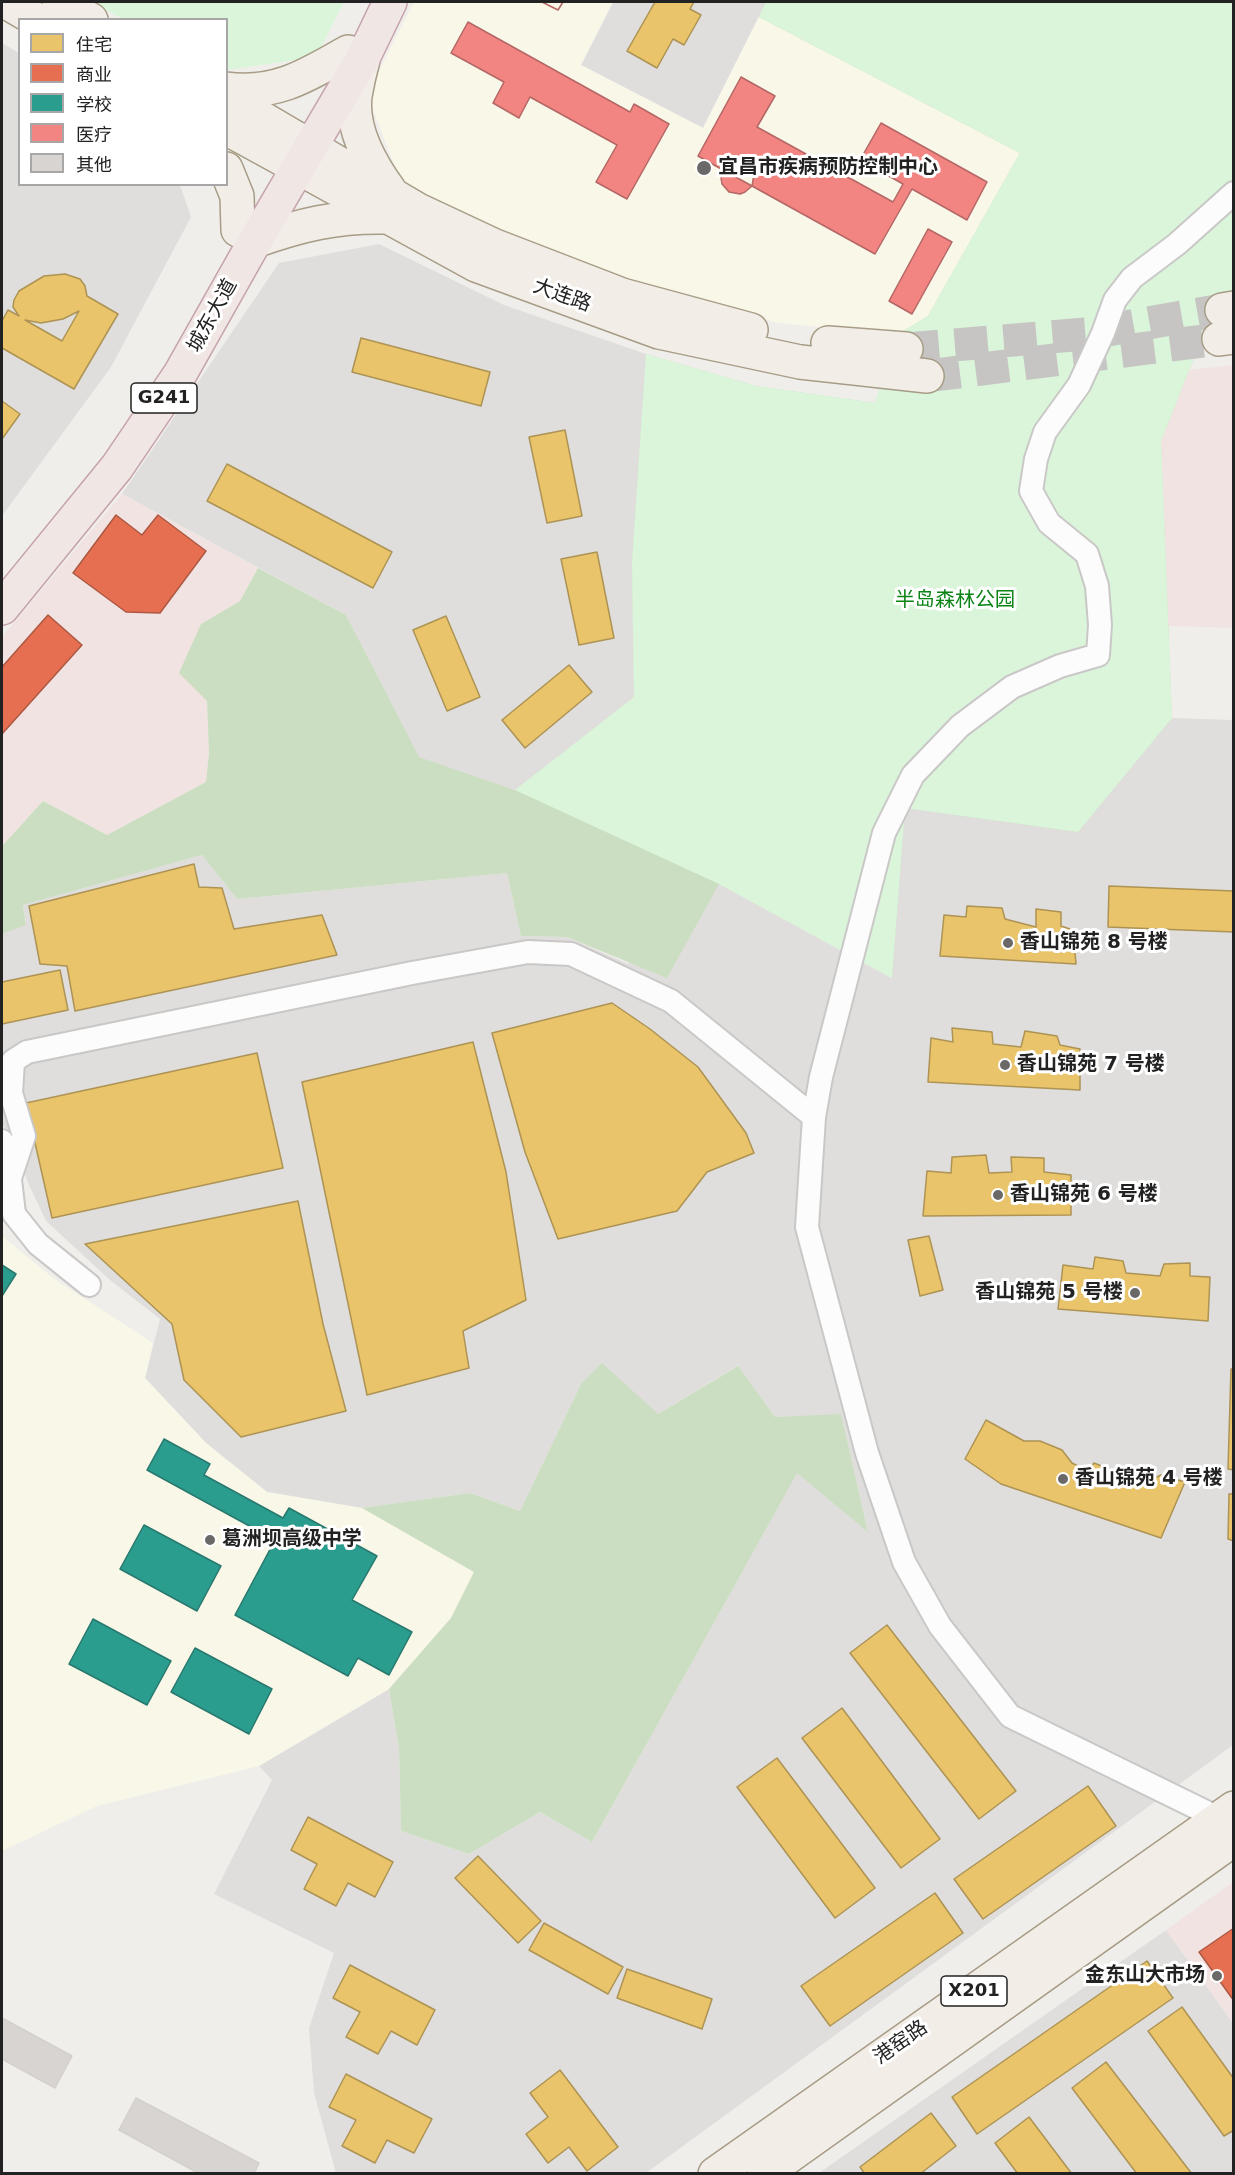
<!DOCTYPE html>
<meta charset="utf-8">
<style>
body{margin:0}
#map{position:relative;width:1235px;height:2175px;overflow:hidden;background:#f0eeeb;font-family:"DejaVu Sans","Noto Sans SC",sans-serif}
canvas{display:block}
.frame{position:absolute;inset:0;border:3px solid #222;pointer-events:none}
.legend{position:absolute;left:18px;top:18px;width:210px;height:168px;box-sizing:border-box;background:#fff;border:2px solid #a7a7a7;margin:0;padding:8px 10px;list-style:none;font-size:18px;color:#222}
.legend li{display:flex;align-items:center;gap:12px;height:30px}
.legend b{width:30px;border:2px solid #a7a7a7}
</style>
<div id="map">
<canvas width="1235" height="2175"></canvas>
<div class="frame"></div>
<ul class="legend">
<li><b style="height:16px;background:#e9c46a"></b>住宅</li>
<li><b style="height:16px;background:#e76f51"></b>商业</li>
<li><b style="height:16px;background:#2a9d8f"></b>学校</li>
<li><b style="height:16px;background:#f28482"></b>医疗</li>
<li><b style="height:16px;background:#d7d4d2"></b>其他</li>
</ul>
</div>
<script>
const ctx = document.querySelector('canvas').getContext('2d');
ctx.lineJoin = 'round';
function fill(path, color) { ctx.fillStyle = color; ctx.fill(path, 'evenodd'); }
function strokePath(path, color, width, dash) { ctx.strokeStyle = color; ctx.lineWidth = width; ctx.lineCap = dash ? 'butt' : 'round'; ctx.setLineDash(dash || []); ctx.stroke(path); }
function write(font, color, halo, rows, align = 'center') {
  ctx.font = font + ' "DejaVu Sans","Noto Sans SC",sans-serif'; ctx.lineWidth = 6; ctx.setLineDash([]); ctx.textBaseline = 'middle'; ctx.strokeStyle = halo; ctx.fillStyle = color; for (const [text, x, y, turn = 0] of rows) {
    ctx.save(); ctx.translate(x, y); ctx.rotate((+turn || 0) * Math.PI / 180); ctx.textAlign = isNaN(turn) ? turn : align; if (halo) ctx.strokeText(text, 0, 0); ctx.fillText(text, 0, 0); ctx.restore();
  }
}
fill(new Path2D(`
 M613 2H766L703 128 581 65Z
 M2 43 19 53 20 184 180 185 191 217 111 367 2 516Z
 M379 244 504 305 646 354 632 563 634 698 515 790 418 757 346 615 122 494 279 263Z
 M1172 718 1233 720V1745L646 2173H336L314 2093 309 2028 334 1953 214 1894 272 1780 259 1766 389 1689 399 1748 401 1831 469 1854 540 1812 592 1842 797 1472 868 1531 841 1415 775 1417 737 1366 658 1414 581 1384 520 1511 470 1493 362 1508 267 1492 206 1443 145 1378 160 1319 110 1280 46 1221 29 1185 10 1134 2 1125V934L26 924 23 905 202 855 237 899 507 873 521 936 567 937 628 964 719 884 891 978 905 808 1078 831Z
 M1166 1930 1233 2023V2173H819Z`), '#dfdedc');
fill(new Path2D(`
 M1233 365V628L1168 626 1161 441 1189 370Z
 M122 494 258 568 240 601 201 624 207 701 209 753 206 782 107 835 43 801 2 846V637Z
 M1233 1882V2023L1166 1930Z`), '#f1e3e1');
fill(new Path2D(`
 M414 2H613L581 65 703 128 759 17 1021 153 928 316 897 335 780 323 670 299 523 245 402 184 367 95Z
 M2 1236 53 1278 153 1343 145 1378 206 1443 267 1492 362 1508 474 1572 451 1618 389 1689 259 1766 97 1806 2 1851Z`), '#f8f7e8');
fill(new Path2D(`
 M766 2H1233L1220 299 1189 370 1161 441 1172 718 1078 832 905 808 892 978 719 884 667 978 567 937 521 936 507 873 237 899 202 855 23 905 26 925 2 934V846L43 801 107 835 206 782 209 753 207 701 179 673 201 624 240 601 258 568 346 615 419 757 515 790 634 698 632 563 646 354 756 386 875 403 897 335 928 316 1020 153 759 17Z
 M602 1363 658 1414 738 1366 775 1417 841 1414 868 1532 797 1473 592 1842 540 1812 469 1854 401 1831 399 1748 389 1689 451 1618 474 1572 362 1508 470 1493 520 1511 581 1384Z`), '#cbdec1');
fill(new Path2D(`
 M90 2H344L316 57 227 70 226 20 123 19Z
 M766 2H1233V294L1220 299 1189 370 1161 441 1172 718 1078 832 905 808 892 978 719 884 515 790 634 697 632 563 646 354 756 386 875 403 897 335 928 316 1020 153 759 17Z`), '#daf5da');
const homes = new Path2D(`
 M655 2H694L690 9 701 15 684 45 673 39 657 68 627 51Z
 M65 274 80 279 85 286 87 296 118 314 74 389 2 348V321L8 310 19 316 13 307 14 300 19 291 44 276ZM79 311 62 341 25 320 41 323 63 319Z
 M361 338 490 372 481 406 352 372Z
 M2 401 20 414 2 439Z
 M565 430 582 516 547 523 529 437Z
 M227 464 392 552 373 588 207 501Z
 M597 552 614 638 579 645 561 559Z
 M446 616 480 697 447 711 413 630Z
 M569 665 592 692 525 748 502 720Z
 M194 864 199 887 222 888 234 929 322 915 337 955 75 1011 67 966 40 964 29 906Z
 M1109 886 1234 891V932L1108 927Z
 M967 906 1002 908 1005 919 1036 927V909L1061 912V926L1073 930 1076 964 940 956 944 915 966 917Z
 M60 970 68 1010 2 1024V982Z
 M612 1003 650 1029 698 1067 746 1133 754 1153 707 1172 677 1211 558 1239 525 1152 492 1033Z
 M952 1028 992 1032 993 1044 1021 1047 1025 1031 1057 1036 1060 1045 1080 1049V1090L928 1082 931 1038 953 1042Z
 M473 1042 506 1172 526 1300 463 1331 469 1368 367 1395 302 1082Z
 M257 1053 283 1168 52 1218 26 1103Z
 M986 1155 989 1173 1012 1172 1011 1157 1044 1158V1172L1071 1175V1215L923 1216 927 1171 951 1173 952 1157Z
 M298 1201 323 1324 346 1411 241 1437 184 1380 172 1324 85 1244Z
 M929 1236 943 1290 920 1296 908 1240Z
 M1095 1257 1123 1261 1126 1273 1160 1276 1164 1264 1190 1263V1276L1210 1277 1208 1321 1058 1309 1063 1265 1093 1269Z
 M1231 1369H1234V1470L1228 1469Z
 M986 1420 1024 1441H1040L1062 1450 1072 1463 1088 1471 1094 1463 1144 1483 1161 1475 1185 1482 1161 1538 1001 1484 965 1459Z
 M1229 1494H1234V1541L1228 1539Z
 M887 1625 1016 1791 979 1819 850 1653Z
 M842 1708 940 1839 901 1868 802 1738Z
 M777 1758 875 1888 835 1918 737 1787Z
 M1088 1786 1116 1826 983 1919 954 1879Z
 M308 1817 393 1862 375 1897 348 1883 336 1906 304 1889 317 1864 291 1850Z
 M478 1856 541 1921 518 1943 455 1878Z
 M935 1893 963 1933 830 2026 801 1986Z
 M544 1923 623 1967 608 1994 529 1950Z
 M1147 1961 1173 1998 977 2134 952 2097Z
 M350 1965 435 2010 417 2045 391 2031 378 2054 346 2037 360 2012 333 1998Z
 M627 1969 712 1999 702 2029 617 1998Z
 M1182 2007 1234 2079V2130L1224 2136 1148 2031Z
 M1106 2062 1192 2174H1137L1072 2088Z
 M560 2070 618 2147 587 2171 569 2147 548 2163 526 2134 548 2117 530 2093Z
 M346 2074 432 2119 414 2153 387 2140 375 2163 342 2146 356 2120 329 2107Z
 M931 2113 956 2146 920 2174H865L860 2167Z
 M1029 2117 1072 2174H1018L995 2143Z`);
fill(homes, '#e9c46a');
strokePath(homes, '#ad9354', 1.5);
const shops = new Path2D(`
 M116 515 142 535 158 515 206 551 160 613 126 612 73 573Z
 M48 615 82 645 2 734V667Z
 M1234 1928V2001L1199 1952Z`);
fill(shops, '#e76f51');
strokePath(shops, '#ac5843', 1.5);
const schools = new Path2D(`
 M2 1265 16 1274 2 1296Z
 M164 1439 210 1464 204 1475 283 1518 289 1508 377 1556 352 1600 412 1632 389 1675 358 1658 348 1676 235 1615 275 1540 147 1470Z
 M144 1525 221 1566 197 1611 120 1569Z
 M93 1619 171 1661 147 1705 69 1664Z
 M195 1648 272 1689 249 1734 171 1692Z`);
fill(schools, '#2a9d8f');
strokePath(schools, '#28786e', 1.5);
const health = new Path2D(`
 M542 2H563L558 10Z
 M542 2H563L558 10Z
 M468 22 630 112 634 104 669 124 627 199 596 182 617 145 530 97 519 118 493 103 504 82 451 53Z
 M741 77 775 96 757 127 893 202 903 184 860 160 881 123 987 182 967 220 912 189 875 254 752 186 754 174 748 164 738 161H732L723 170 698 156Z
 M723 170 752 186 745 192 740 194 729 192 722 184 721 178Z
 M928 229 952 242 912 314 889 301Z`);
fill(health, '#f28482');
strokePath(health, '#b46765', 1.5);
const building = new Path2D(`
 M2 2018 72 2056 55 2088 2 2059Z
 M136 2098 259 2163 254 2174H200L119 2130Z`);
fill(building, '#d7d4d2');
strokePath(building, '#d3d0cc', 1.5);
strokePath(new Path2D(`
 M906 349 1086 334 1222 310
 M927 376 1219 339`), '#c7c5c3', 33, [33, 16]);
const minor = new Path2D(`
 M2 1141 8 1162 14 1214 38 1244 89 1285
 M10 1178 24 1136 11 1093 13 1061 27 1052 412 973 528 952 571 954 671 1001 814 1117
 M1218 1818 1010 1716 940 1626 904 1562 867 1453 807 1227 814 1117 821 1077 884 833 913 775 960 726 1012 687 1060 666 1098 655 1100 625 1097 586 1087 554 1049 523 1031 491 1036 459 1045 432 1079 385 1103 333 1115 300 1132 278 1177 244 1234 193`);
const primary = new Path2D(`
 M6 2 37 20
 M59 2 91 20
 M363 60C360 71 357 84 355 96 351 130 371 165 390 191
 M226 89C275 96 308 75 348 52
 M226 97 418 210 495 246 622 295 751 330
 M226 128 476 265 659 332 800 362 927 376
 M226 169 237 196 238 230
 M255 241C300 225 337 216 385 217
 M1222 310 1234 308
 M1219 339 1234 337
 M828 343 906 349
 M715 2174 1234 1808
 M764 2174 1234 1839`);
const trunk = new Path2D(`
 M2 608 117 467 180 374 255 241 363 58 390 2`);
strokePath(minor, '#c9c8c7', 26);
strokePath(primary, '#a79c86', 36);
strokePath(trunk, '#c5a2ac', 36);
strokePath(minor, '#fdfcfc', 22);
strokePath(primary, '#f3ede7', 33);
strokePath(trunk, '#f0e6e4', 33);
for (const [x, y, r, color] of [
 [704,168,8,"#6a6968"],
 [1008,943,6,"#6a6968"],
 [1005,1065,6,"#6a6968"],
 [998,1195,6,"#6a6968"],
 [1135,1293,6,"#6a6968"],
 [1063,1479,6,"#6a6968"],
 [210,1540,6,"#6a6968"],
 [1217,1976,6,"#6a6968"]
]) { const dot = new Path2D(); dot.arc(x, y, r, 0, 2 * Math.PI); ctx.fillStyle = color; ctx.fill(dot); strokePath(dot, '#fff', 2); }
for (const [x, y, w] of [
 [164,398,66],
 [974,1991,66]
]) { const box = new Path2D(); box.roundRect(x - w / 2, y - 15, w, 30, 4.5); ctx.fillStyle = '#fff'; ctx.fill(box); strokePath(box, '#222', 1.5); }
write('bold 18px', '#222', null, [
 ["G241",164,398],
 ["X201",974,1991]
]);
write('bold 20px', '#222', '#fff', [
 ["宜昌市疾病预防控制中心",718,168],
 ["香山锦苑 8 号楼",1020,943],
 ["香山锦苑 7 号楼",1017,1065],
 ["香山锦苑 6 号楼",1010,1195],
 ["香山锦苑 5 号楼",1123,1293,"right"],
 ["香山锦苑 4 号楼",1075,1479],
 ["葛洲坝高级中学",222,1540],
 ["金东山大市场",1205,1976,"right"]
], 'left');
write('20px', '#222', '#fff', [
 ["大连路",562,296,20],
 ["城东大道",213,316,-61],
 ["港窑路",901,2043,-35]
]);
write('20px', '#0c8416', '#fff', [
 ["半岛森林公园",955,601]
]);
</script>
